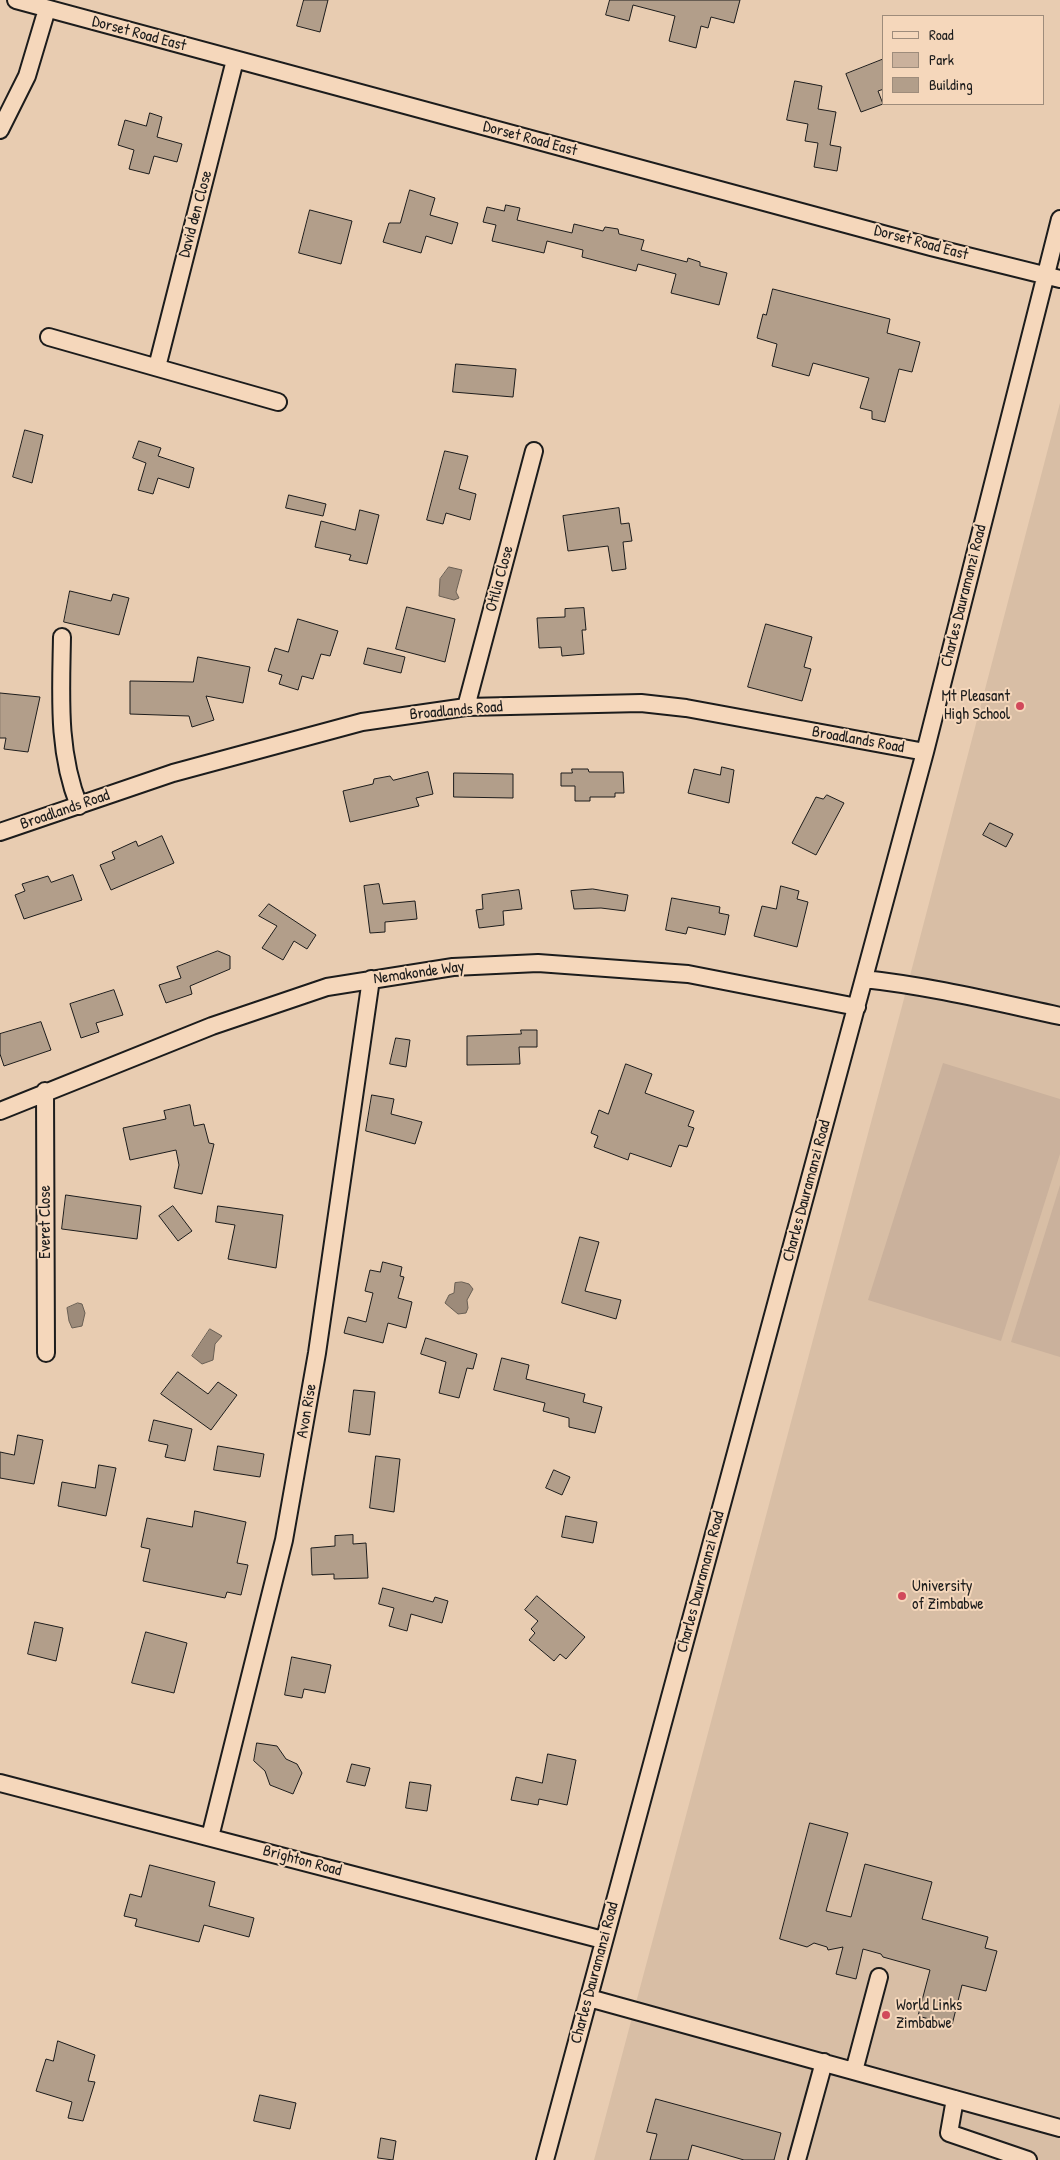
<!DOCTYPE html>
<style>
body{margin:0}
#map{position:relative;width:1060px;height:2160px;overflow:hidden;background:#e8ccb1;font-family:"Patrick Hand",sans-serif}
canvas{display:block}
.legend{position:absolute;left:882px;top:15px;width:162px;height:90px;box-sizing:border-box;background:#f5d7bb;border:1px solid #9e8c7b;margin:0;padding:6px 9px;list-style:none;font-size:15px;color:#1c1c1c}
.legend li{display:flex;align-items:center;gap:10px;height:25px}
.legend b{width:25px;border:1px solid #9e8c7b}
</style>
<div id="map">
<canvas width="1060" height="2160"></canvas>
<ul class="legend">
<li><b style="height:6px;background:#f5d7bb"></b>Road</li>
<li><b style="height:14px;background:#cab19c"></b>Park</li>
<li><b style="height:14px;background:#b29e8a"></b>Building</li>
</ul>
</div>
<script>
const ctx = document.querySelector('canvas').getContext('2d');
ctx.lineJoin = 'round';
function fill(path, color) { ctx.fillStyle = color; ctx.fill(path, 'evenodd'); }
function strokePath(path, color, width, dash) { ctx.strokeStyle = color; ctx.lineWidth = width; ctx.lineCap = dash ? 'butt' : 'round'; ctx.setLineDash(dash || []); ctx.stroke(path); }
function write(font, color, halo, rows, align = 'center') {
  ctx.font = font + ' "Patrick Hand",sans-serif'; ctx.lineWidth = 4; ctx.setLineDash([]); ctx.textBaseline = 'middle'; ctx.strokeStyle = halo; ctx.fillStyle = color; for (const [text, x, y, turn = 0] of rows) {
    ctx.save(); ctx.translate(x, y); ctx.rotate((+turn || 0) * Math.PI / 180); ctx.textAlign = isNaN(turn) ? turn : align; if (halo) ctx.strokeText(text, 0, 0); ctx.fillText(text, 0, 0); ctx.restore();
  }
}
fill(new Path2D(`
 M1060 403V2160H594L901 1010Z`), '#d8bea5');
fill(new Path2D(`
 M943 1063 1060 1099V1154L1001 1341 868 1300Z
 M1060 1185V1357L1011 1342Z`), '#cab19c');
const water = new Path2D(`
 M449 567 462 570 456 592 459 598 454 600 439 596 440 579Z
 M462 1282 469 1284 473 1289 467 1300 468 1308 466 1313 458 1314 445 1303 449 1295 454 1293 455 1283Z
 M78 1303 82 1304 85 1313 82 1326 72 1328 69 1321 67 1308Z
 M210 1329 222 1336 215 1344 213 1360 202 1364 192 1356Z`);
fill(water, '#9d8b7a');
strokePath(water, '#695f54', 1);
const building = new Path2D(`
 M304 0H328L320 32 297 26Z
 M610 0H740L734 23 711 17 708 28 701 26 696 48 669 41 675 16 633 5 629 21 606 15Z
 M884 59V89L878 91 883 104 861 112 846 74Z
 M795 81 822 86 818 109 836 112 830 145 841 147 837 171 814 167 818 143 805 141 808 124 787 120Z
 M150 113 162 117 157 137 182 144 177 162 154 156 149 174 129 169 134 150 118 145 125 120 146 126Z
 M410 190 435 198 430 215 458 223 452 244 426 236 421 253 383 242 389 223H400Z
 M506 205 520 208 517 220 572 233 574 224 603 231 605 227 618 229 619 234 644 240 641 250 687 262 688 258 700 262V266L727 273 719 305 671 293 676 274 638 264 636 271 582 257 583 250 547 241 544 253 492 241 496 225 483 222 487 207 504 211Z
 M310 210 352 221 341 264 299 253Z
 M773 289 890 319 887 333 920 342 912 372 899 369 885 422 872 419V411L860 408 869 378 813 363 809 376 772 366 777 344 757 338 763 314 766 315Z
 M456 364 516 369 513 397 453 392Z
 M25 430 43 435 32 483 13 477Z
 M139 441 161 448 158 456 194 468 189 488 158 478 153 494 138 490 146 463 133 458Z
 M445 451 468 456 459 489 476 494 470 520 446 513 443 524 427 520Z
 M289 495 326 504 323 516 286 508Z
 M619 508 621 524 629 523 632 541 623 542 626 569 612 571 608 546 568 551 563 516Z
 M360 510 379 515 367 564 349 560 351 555 315 547 321 521 355 530Z
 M70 591 111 601 113 594 129 598 119 635 64 622Z
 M407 607 455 619 445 662 396 649Z
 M584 608 586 630H582L584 654 562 656 561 647 539 648 537 618 565 617V609Z
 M298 619 338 631 330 656 321 654 313 679 302 676 298 690 279 684 282 675 268 671 275 648 288 652Z
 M766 624 812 637 804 667 811 669 802 701 748 687Z
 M368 648 405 657 401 673 364 664Z
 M198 657 250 667 243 703 206 696 214 720 192 727 189 716 130 714V681L193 682Z
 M0 693 40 697 28 752 4 749 6 738H0Z
 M722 767 734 770 729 803 688 793 694 769 720 775Z
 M572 769H588L589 772H623L624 793H615V797H590V801H575V786H561V773H572Z
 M428 772 433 794 416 798 419 806 350 822 343 791 373 784 374 779 390 776 393 780Z
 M454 773 513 774V798L454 797Z
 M827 795 844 803 816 855 792 843 816 797 823 799Z
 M990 823 1013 834 1006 847 983 835Z
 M162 836 174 863 111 890 100 865 115 859 112 852 136 841 138 846Z
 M73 875 82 900 24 919 15 895 25 891 22 884 48 876 51 882Z
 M379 884 383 904 415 901 417 919 385 922V932L370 933 364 886Z
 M781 886 799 891 797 899 808 902 797 947 754 936 762 906 776 909Z
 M593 889 628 895 625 911 601 908 574 909 571 891Z
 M519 890 522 909 503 911 504 925 479 928 476 910 483 909 482 895Z
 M672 898 720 907 719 913 729 915 725 935 688 927 686 934 666 930Z
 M269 904 316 935 307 949 294 941 283 960 262 948 277 926 259 916Z
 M218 951 230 956V969L190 986 192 994 166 1003 159 985 181 978 177 967Z
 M114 990 123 1015 96 1023 99 1032 81 1038 70 1004Z
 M41 1022 51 1050 4 1066 0 1054V1034Z
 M521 1030H537V1047H519L520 1064 467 1065V1036L521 1034Z
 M396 1038 410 1040 406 1067 390 1064Z
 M626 1064 652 1074 645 1093 694 1111 688 1126 694 1128 687 1147 679 1145 671 1167 630 1153 628 1160 594 1147 598 1136 591 1133 599 1110 608 1114Z
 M372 1095 394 1099 391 1114 422 1122 415 1144 366 1131Z
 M190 1105 194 1126 204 1124 209 1143 214 1144 202 1194 174 1188 179 1165 176 1150 130 1160 123 1128 166 1119 164 1111Z
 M66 1195 141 1206 137 1239 62 1229Z
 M173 1206 192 1231 178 1241 159 1216Z
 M218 1206 283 1215 276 1268 228 1259 235 1225 216 1222Z
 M580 1237 599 1242 585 1291 621 1300 616 1319 562 1303Z
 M383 1262 402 1267 400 1276 404 1277 398 1298 412 1302 406 1328 388 1323 383 1343 344 1333 348 1317 366 1322 373 1293 365 1291 370 1270 380 1272Z
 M426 1338 477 1354 473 1369 467 1368 459 1398 439 1393 446 1362 421 1354Z
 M502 1358 529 1365 526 1379 585 1394 583 1402 602 1407 595 1433 569 1427V1418L543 1411 545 1403 494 1390Z
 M178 1372 208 1394 218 1382 237 1395 211 1430 161 1394Z
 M354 1390 375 1392 370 1435 349 1432Z
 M154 1420 192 1429 185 1461 165 1457 168 1445 149 1441Z
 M18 1435 43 1440 34 1484 0 1478V1452L14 1455Z
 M218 1446 264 1454 260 1477 214 1470Z
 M376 1456 400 1459 394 1512 370 1508Z
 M99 1465 116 1468 106 1516 58 1506 62 1482 95 1488Z
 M554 1470 570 1477 562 1495 546 1488Z
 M195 1511 246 1522 237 1563 248 1565 241 1595 227 1592 225 1598 143 1581 150 1549 141 1547 147 1518 192 1527Z
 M566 1516 597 1522 593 1543 562 1537Z
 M353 1535V1544L366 1543 368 1578 334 1579V1574L312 1575 311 1548 335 1546V1536Z
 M383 1588 433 1602 435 1597 448 1601 442 1623 411 1614 407 1631 389 1626 394 1608 379 1604Z
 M537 1596 585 1637 566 1659 560 1654 554 1661 529 1640 535 1633 531 1629 538 1621 525 1610Z
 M35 1622 63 1628 56 1661 28 1654Z
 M146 1632 187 1643 174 1693 132 1683Z
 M292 1657 331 1665 325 1693 304 1689 302 1698 285 1695Z
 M257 1743 277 1746 286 1759 297 1764 302 1773 293 1794 270 1785 265 1771 254 1761Z
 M548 1754 576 1760 567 1805 539 1799 538 1805 511 1800 516 1777 542 1783Z
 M352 1764 370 1768 365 1786 347 1782Z
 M410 1782 431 1785 427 1811 406 1808Z
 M810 1823 848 1833 826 1911 851 1917 865 1864 932 1882 922 1919 988 1937 985 1948 997 1951 986 1991 962 1985 952 2025 918 2016 930 1970 883 1957 881 1954 863 1949 856 1979 836 1974 843 1947 828 1950 827 1947 814 1943 807 1947 780 1939Z
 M150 1865 215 1882 209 1906 254 1918 249 1937 204 1925 199 1942 135 1926 137 1919 124 1916 130 1894 141 1897Z
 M58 2041 95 2055 88 2081 95 2082 83 2121 68 2118 72 2102 36 2091 46 2059 53 2061Z
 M260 2095 296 2103 290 2129 254 2121Z
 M656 2099 781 2133 774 2160H744L692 2145 688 2160H650L657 2134 647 2132Z
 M381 2138 396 2141 393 2160 378 2158Z`);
fill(building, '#b29e8a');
strokePath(building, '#1c1c1c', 1);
const minor = new Path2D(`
 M16 0 931 247 1060 279
 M0 130 27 76 47 9
 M49 337 278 402
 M157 367 235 60
 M62 637C61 695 57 751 79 806
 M466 707 534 451
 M0 832 173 773 362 722 466 707 641 703 686 708 925 752
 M864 979C930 986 995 1002 1060 1016
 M45 1091 46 1353
 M0 1111 212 1026 327 987 453 967 538 963 688 974 857 1007
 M0 1783 603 1940
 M210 1837 284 1540 317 1353 371 979
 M589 1998 1060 2128
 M854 2071 879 1977
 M955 2099 949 2133 1028 2160
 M545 2160 925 752 1060 219
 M797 2160 824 2062`);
strokePath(minor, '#1c1c1c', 20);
strokePath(minor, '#f5d7bb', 16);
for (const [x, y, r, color] of [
 [1020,706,5,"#d1495b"],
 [902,1596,5,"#d1495b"],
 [886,2015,5,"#d1495b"]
]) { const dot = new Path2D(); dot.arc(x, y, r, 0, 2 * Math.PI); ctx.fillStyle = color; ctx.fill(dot); strokePath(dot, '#f5d7bb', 2); }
write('16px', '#1c1c1c', '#f5d7bb', [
 ["Dorset Road East",139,34,15],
 ["Dorset Road East",530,139,15],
 ["David den Close",196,214,-75],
 ["Dorset Road East",921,243,15],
 ["Otilia Close",500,579,-75],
 ["Charles Dauramanzi Road",964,596,-76],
 ["Broadlands Road",456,711,-5],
 ["Broadlands Road",858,740,10],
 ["Broadlands Road",65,810,-19],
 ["Nemakonde Way",419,973,-8],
 ["Charles Dauramanzi Road",807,1191,-75],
 ["Everet Close",46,1222,-90],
 ["Avon Rise",307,1411,-80],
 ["Charles Dauramanzi Road",701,1582,-75],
 ["Brighton Road",302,1861,15],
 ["Charles Dauramanzi Road",595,1973,-75]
]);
write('16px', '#1c1c1c', '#f5d7bb', [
 ["Mt Pleasant",1010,697,"right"],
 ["High School",1010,715,"right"],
 ["University",912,1587],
 ["of Zimbabwe",912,1605],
 ["World Links",896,2006],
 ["Zimbabwe",896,2024]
], 'left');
</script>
